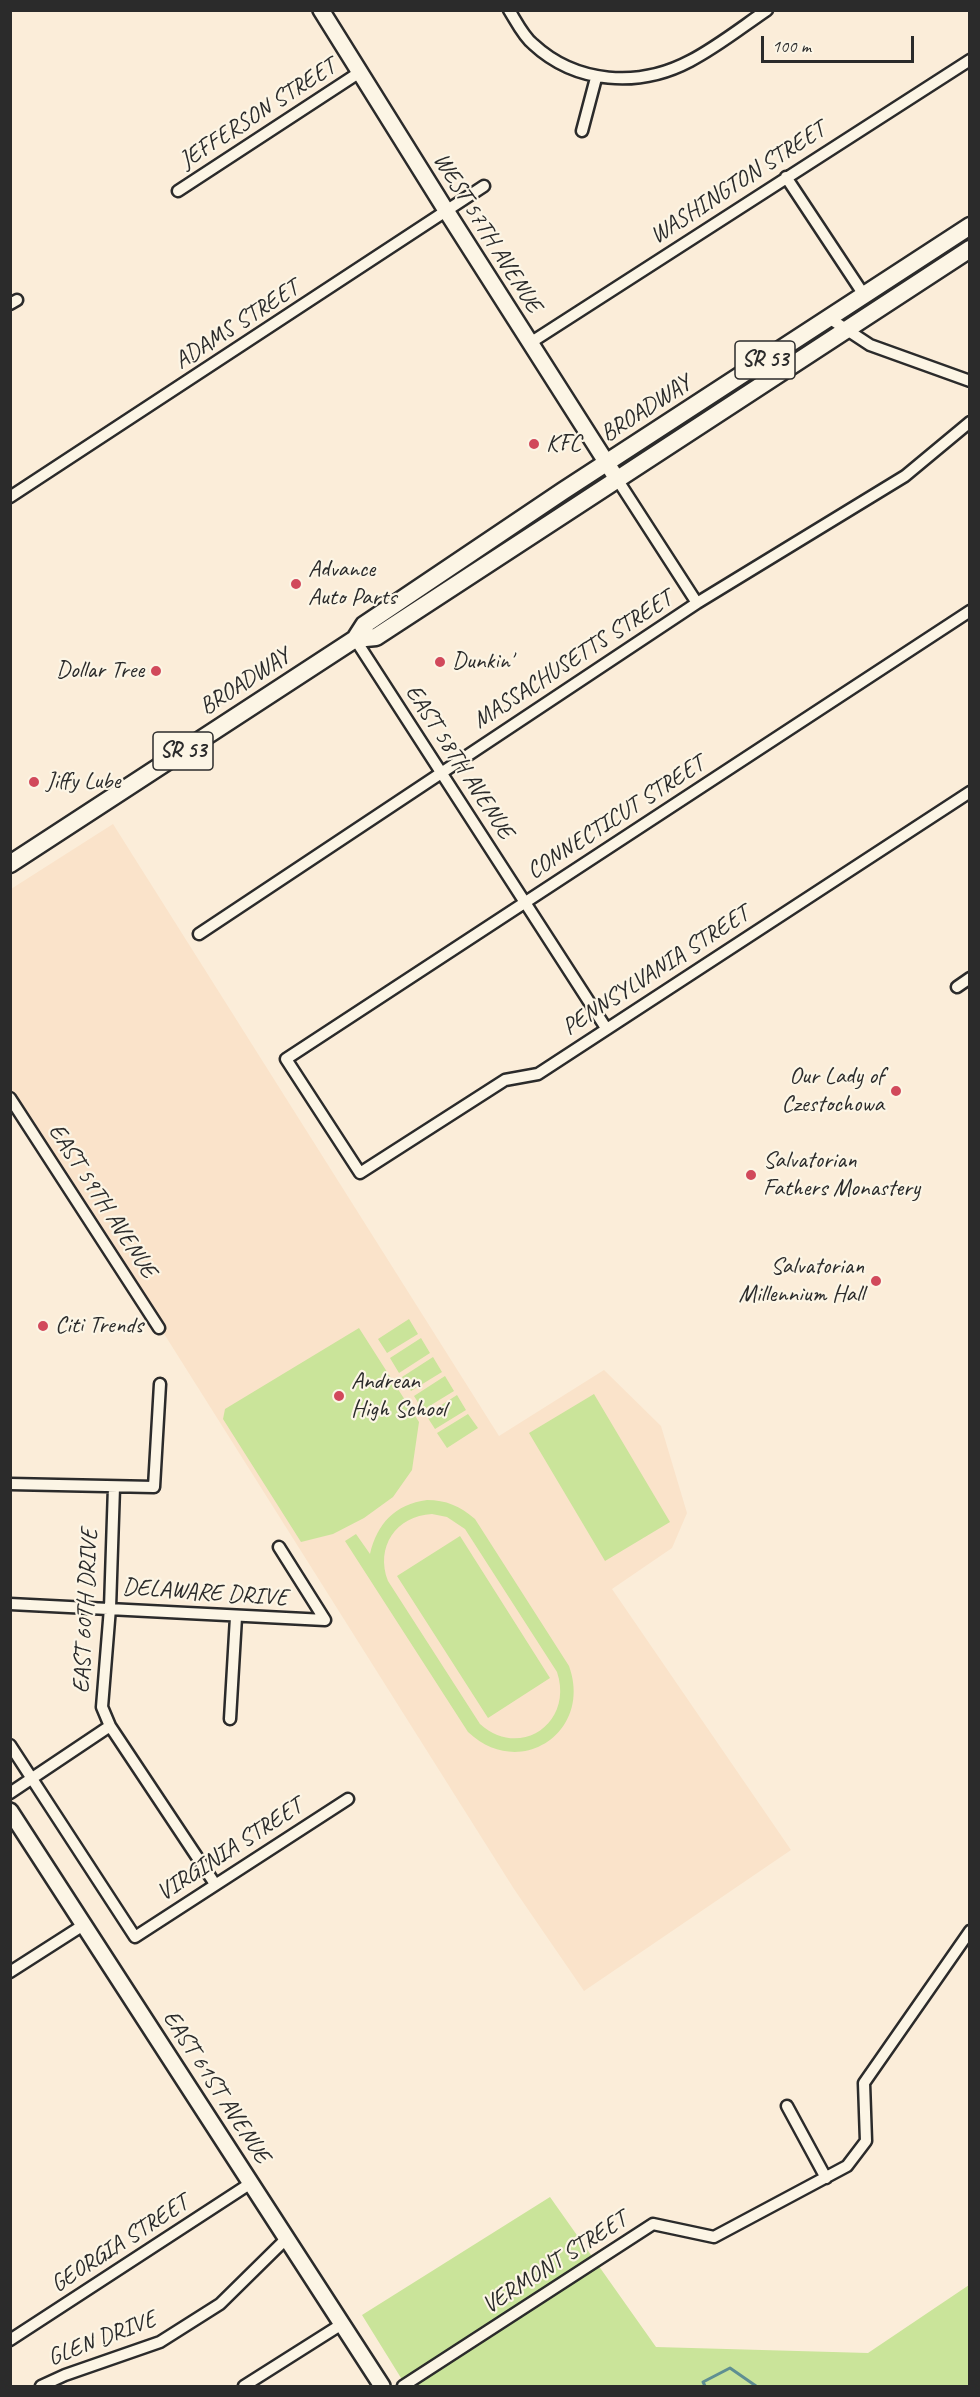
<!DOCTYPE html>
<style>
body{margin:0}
#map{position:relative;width:980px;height:2397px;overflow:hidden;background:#fbedd9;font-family:Caveat,sans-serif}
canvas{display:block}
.frame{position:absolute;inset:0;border:12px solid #2b2b2b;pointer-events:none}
.scale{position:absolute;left:761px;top:36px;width:153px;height:27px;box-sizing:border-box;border:3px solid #2b2b2b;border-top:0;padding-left:8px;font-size:18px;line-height:21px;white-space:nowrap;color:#2b2b2b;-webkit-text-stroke:4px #fcf5e5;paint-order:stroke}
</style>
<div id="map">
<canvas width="980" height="2397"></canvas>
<div class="frame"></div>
<div class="scale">100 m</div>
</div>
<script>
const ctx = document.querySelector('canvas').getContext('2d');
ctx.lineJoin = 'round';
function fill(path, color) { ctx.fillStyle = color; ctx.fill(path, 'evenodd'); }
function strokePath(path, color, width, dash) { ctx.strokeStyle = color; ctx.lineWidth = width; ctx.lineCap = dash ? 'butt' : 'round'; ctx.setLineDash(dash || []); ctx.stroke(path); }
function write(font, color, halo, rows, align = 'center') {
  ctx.font = font + ' Caveat,sans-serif'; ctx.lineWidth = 4.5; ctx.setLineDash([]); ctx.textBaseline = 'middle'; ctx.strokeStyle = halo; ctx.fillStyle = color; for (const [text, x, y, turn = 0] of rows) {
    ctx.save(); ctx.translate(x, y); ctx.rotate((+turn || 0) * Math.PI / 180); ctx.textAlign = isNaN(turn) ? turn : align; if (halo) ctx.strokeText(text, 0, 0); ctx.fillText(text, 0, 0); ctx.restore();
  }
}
fill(new Path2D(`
 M113 824 499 1436 604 1370 661 1426 687 1513 672 1548 612 1589 791 1850 584 1991 514 1889 11 1091V889Z`), '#fae3ca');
fill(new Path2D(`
 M409 1319 418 1334 387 1353 378 1339Z
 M359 1328 419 1422 412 1470 393 1497 364 1518 333 1534 301 1542 223 1419 225 1409Z
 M421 1338 430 1353 399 1373 390 1358Z
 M433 1357 442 1372 411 1391 402 1377Z
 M445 1376 454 1391 423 1410 414 1396Z
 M594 1394 670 1522 605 1561 529 1433Z
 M457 1395 466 1410 435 1429 426 1415Z
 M468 1414 478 1428 447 1448 437 1433Z
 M427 1500C446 1500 460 1506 475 1519L569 1666C593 1732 520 1781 468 1732L345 1541 356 1534 370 1554C377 1524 395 1504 427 1500ZM432 1514 447 1517 465 1529 557 1672C574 1723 520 1760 480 1724L388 1581C375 1547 396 1516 432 1514Z
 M460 1536 550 1678 488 1718 397 1576Z
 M550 2197 656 2347 868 2353 969 2285V2386H406L362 2315Z`), '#cae49a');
strokePath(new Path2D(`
 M705 2386 703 2382 730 2368 756 2386`), '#5f8f92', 3);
const street = new Path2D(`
 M509 10C516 21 523 36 533 44 576 84 639 88 690 61 717 47 742 27 767 10
 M582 131 596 78
 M786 177 864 295
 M178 191 360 72
 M10 304 17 300
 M829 318 870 345 970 381
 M530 343 970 60
 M617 479 697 603
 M10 497 484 186
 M970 611 286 1059 360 1173 505 1080 538 1074 970 792
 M355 639 606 1028
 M199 934 697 603 905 476 970 422
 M957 987 970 978
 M10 1098 159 1328
 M10 1484 154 1487 160 1384
 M114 1487 110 1608 102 1707 110 1726 215 1884
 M279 1547 325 1620
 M10 1604 325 1620
 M230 1719 236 1617
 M10 1745 135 1937 348 1799
 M10 1793 110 1726
 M10 1972 85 1924
 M787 2106 826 2178
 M10 2340 251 2183
 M41 2386 65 2375 160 2342 220 2304 287 2238
 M244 2386 342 2324
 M403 2386 653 2224 714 2237 847 2166 866 2141 864 2083 970 1931`);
const secondary = new Path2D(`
 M321 10 447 212 617 479
 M10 1811 382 2386`);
const primary = new Path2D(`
 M355 639 376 637 970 249
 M10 864 355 639 364 625 563 491 970 226`);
strokePath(street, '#2b2b2b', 15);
strokePath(secondary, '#2b2b2b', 20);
strokePath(primary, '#2b2b2b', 21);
strokePath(street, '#fcf5e5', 10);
strokePath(secondary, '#fcf5e5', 15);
strokePath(primary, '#fcf5e5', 16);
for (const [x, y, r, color] of [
 [534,444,6,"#d1495b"],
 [296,584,6,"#d1495b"],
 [440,662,6,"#d1495b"],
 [156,671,6,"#d1495b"],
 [34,782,6,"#d1495b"],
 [896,1091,6,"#d1495b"],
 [751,1175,6,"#d1495b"],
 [876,1281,6,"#d1495b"],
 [43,1326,6,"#d1495b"],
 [339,1396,6,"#d1495b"]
]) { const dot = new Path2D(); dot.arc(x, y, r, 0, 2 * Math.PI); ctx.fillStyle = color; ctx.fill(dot); strokePath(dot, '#fcf5e5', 2); }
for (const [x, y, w] of [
 [765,360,60],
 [183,751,60]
]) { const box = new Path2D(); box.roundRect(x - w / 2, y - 19, w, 38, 4.5); ctx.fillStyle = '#fcf5e5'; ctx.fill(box); strokePath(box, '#2b2b2b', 1.5); }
write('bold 22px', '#2b2b2b', null, [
 ["SR 53",765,360],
 ["SR 53",183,751]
]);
write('24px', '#2b2b2b', '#fcf5e5', [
 ["JEFFERSON STREET",258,114,-33],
 ["WASHINGTON STREET",738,183,-33],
 ["WEST 57TH AVENUE",487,233,58],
 ["ADAMS STREET",237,325,-33],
 ["BROADWAY",646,409,-33],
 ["MASSACHUSETTS STREET",573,660,-33],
 ["BROADWAY",245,682,-33],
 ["EAST 58TH AVENUE",459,762,57],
 ["CONNECTICUT STREET",616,818,-33],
 ["PENNSYLVANIA STREET",656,971,-33],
 ["EAST 59TH AVENUE",102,1201,57],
 ["DELAWARE DRIVE",205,1593,4],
 ["EAST 60TH DRIVE",86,1611,-87],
 ["VIRGINIA STREET",230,1850,-33],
 ["EAST 61ST AVENUE",216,2087,57],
 ["GEORGIA STREET",120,2244,-33],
 ["VERMONT STREET",555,2263,-33],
 ["GLEN DRIVE",102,2339,-21]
]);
write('24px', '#2b2b2b', '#fcf5e5', [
 ["KFC",546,444],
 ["Advance",308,570],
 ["Auto Parts",308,598],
 ["Dunkin'",452,662],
 ["Dollar Tree",144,671,"right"],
 ["Jiffy Lube",46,782],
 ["Our Lady of",884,1077,"right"],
 ["Czestochowa",884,1105,"right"],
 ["Salvatorian",763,1161],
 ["Fathers Monastery",763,1189],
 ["Salvatorian",864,1267,"right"],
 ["Millennium Hall",864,1295,"right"],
 ["Citi Trends",55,1326],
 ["Andrean",351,1382],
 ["High School",351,1410]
], 'left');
</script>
